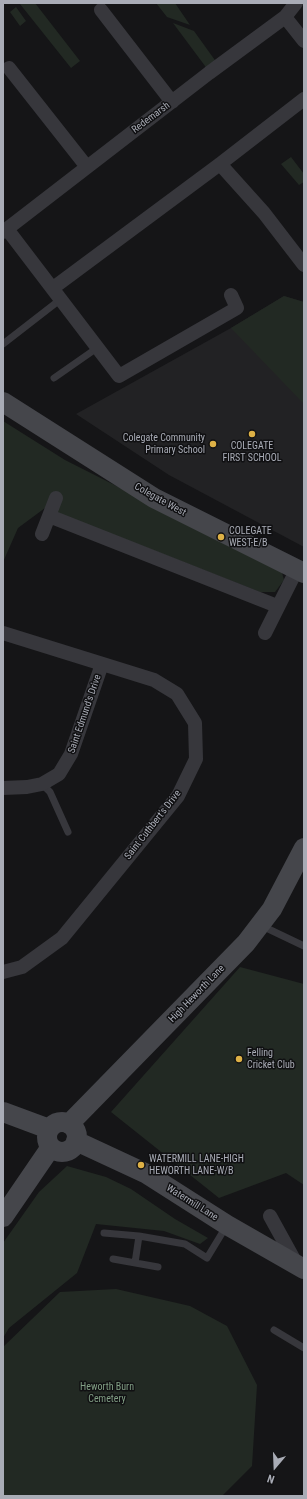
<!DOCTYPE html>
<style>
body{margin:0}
#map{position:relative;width:307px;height:1499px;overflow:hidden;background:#151517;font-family:"Roboto Condensed",sans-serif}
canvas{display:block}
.frame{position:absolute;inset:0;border:4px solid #a9acb6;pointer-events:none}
.north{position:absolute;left:255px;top:1447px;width:40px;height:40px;-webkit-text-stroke:3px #101012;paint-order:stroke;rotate:199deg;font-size:11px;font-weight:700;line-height:16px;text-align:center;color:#a9acb6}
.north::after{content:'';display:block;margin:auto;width:14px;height:18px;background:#a9acb6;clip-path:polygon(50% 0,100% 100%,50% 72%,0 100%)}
</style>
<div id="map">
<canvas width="307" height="1499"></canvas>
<div class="frame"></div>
<div class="north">N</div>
</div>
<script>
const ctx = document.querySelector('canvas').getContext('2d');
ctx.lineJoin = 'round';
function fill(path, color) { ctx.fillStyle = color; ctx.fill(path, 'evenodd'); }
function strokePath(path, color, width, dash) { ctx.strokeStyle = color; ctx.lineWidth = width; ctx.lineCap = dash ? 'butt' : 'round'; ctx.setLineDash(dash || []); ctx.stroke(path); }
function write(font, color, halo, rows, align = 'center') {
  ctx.font = font + ' "Roboto Condensed",sans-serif'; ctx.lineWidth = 3; ctx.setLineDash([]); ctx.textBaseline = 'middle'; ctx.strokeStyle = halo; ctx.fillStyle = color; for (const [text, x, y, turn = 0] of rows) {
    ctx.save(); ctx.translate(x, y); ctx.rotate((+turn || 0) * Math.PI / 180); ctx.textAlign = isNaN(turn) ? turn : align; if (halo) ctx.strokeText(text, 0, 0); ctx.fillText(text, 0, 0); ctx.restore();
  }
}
fill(new Path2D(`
 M284 296 304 302V547L169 475 76 414 231 328Z`), '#222224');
fill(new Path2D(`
 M35 3 80 61 71 68 20 4Z
 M156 3H175L190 25 167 17Z
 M16 7 26 21 20 26 10 12Z
 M173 23 194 31 217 63 208 70Z
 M291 157 304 174V182L299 185 281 164Z
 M284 296 304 302V404L231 328Z
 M3 421 65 460 281 569 284 580 275 592H260L45 508 18 528 3 562Z
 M240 967 304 984V1185L286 1173 219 1198 111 1112Z
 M67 1166 106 1177 131 1189 175 1219 208 1238 200 1244 164 1231 96 1224 77 1273 9 1328 3 1338V1243L39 1192Z
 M116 1289 190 1306 227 1326 257 1385 252 1466 222 1496H3V1347L60 1292Z`), '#222923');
strokePath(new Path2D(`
 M3 344 61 299
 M54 378 97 348
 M42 784 50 792 68 832
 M260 925 304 946
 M104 1233 139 1236 185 1244 207 1258 227 1225
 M113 1259 158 1267
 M135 1263 139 1236
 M274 1330 304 1348`), '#37373c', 7);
strokePath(new Path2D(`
 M101 10 172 102
 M285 17 304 41
 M9 68 87 167
 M220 164 264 213 304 265
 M7 229 119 376 237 308 231 295
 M3 232 209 73 285 17 296 3
 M53 288 220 164 304 99
 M49 516 277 606
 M42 534 56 498
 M3 633 154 680 177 694 195 723 196 759 178 796 62 938 22 967 3 972
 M265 633 297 569
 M3 788 27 787 42 784 59 774 71 754 102 664
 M270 1216 297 1265`), '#37373c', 14);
strokePath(new Path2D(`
 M3 402 154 498 304 573
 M3 1112 49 1129
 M47 1137a15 15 0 1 1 30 0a15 15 0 1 1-30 0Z
 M69 1124 246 943 272 909 304 848
 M76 1141 147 1174 227 1225 304 1269
 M3 1217 51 1147`), '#45464b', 20);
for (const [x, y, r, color] of [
 [252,434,4,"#deb146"],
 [213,444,4,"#deb146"],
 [221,537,4,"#deb146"],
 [239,1059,4,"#deb146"],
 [141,1165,4,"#deb146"]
]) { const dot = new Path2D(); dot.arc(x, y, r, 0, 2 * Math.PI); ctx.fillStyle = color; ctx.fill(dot); strokePath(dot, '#101012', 1.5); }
write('10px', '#a9acb6', '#101012', [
 ["Redemarsh",151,118,-37],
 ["Colegate West",160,500,29],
 ["Saint Edmund's Drive",85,714,-71],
 ["Saint Cuthbert's Drive",153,825,-52],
 ["High Heworth Lane",197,994,-46],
 ["Watermill Lane",192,1203,32]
]);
write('10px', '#a9acb6', '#101012', [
 ["Colegate Community",205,438,"right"],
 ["Primary School",205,450,"right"],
 ["COLEGATE",252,446,"center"],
 ["FIRST SCHOOL",252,458,"center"],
 ["COLEGATE",229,531],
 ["WEST-E/B",229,543],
 ["Felling",247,1053],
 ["Cricket Club",247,1065],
 ["WATERMILL LANE-HIGH",149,1159],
 ["HEWORTH LANE-W/B",149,1171]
], 'left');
write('10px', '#829f85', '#101012', [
 ["Heworth Burn",107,1387],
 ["Cemetery",107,1399]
]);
</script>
